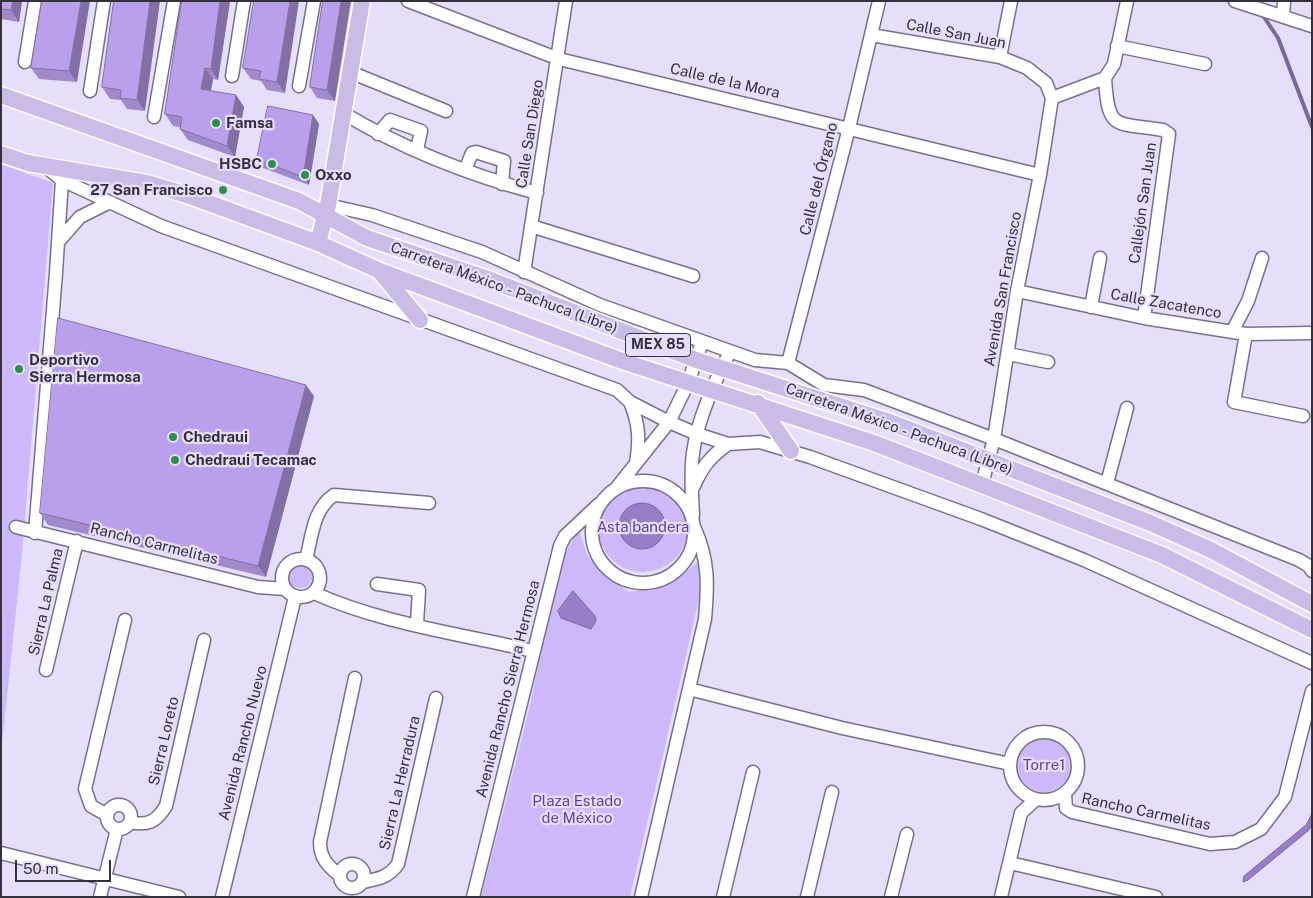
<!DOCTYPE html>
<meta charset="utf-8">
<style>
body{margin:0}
#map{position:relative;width:1313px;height:898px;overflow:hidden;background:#e7defc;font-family:"Public Sans",sans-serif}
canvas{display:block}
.frame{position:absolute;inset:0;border:2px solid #34303c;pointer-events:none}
.scale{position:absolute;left:15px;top:860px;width:96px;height:22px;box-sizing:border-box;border:2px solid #34303c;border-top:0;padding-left:6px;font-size:15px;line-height:18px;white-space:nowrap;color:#34303c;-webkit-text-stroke:4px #e7defc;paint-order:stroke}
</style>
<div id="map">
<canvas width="1313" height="898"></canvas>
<div class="frame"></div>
<div class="scale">50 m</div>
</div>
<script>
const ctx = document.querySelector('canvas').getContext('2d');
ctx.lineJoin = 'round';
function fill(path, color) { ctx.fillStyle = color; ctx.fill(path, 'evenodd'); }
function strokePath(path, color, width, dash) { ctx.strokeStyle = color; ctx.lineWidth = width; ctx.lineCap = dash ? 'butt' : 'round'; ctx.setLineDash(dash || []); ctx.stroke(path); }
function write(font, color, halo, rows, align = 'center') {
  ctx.font = font + ' "Public Sans",sans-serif'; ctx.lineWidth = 4.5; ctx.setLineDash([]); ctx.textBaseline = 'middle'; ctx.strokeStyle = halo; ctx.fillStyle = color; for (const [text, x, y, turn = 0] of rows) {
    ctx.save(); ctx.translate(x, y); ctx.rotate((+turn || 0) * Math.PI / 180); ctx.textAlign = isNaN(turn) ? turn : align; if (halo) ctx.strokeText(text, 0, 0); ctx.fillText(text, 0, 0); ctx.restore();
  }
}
fill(new Path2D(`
 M1 164 53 183 22 554 1 753Z
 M598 527a45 45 0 1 1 90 0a45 45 0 1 1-90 0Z
 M579 529 587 555 602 573 629 592 673 582 698 562 700 595 630 897H481C498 831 515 766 531 701 543 648 548 574 579 529Z
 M287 575a13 13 0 1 1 26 0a13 13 0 1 1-26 0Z
 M1017 765a27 27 0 1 1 54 0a27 27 0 1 1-54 0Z`), '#cdb8fa');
const water = new Path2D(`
 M619 526a23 23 0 1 1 46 0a23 23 0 1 1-46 0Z
 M573 591 595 616 596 621 591 629 561 618 558 611Z
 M1312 814V824L1309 830 1248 880 1243 882 1244 876 1306 825Z`);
fill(water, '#987ec8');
strokePath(water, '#7a679e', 1);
strokePath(new Path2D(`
 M1262 14 1278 38 1312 127`), '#7a679e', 4);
const minor = new Path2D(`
 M408 1 559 59 1040 175
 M1235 1 1312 26
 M1283 16 1284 1
 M871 35 1000 57 1027 68 1046 83 1052 98
 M1117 46 1205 64
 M1000 57 1011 1
 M25 62 35 1
 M350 72 446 111
 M232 76 244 1
 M1105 78C1108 132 1115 122 1163 130L1169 134 1144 318
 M1105 78 1114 64 1127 1
 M299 86 314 1
 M90 91 104 1
 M1052 98 1105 78
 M343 113C403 149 470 175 537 193
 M154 117 174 1
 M378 134 390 120 421 131 417 150
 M45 166 62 180 161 226 617 390 630 402 669 422 697 434 728 444 760 442 810 457 981 519 1084 560 1312 663
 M465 170 472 153 476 152 504 161 502 184
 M328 205 372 215 482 252 600 305 755 360 788 363 824 385 864 390 994 439 1299 560 1309 566 1312 571
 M531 226 693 276
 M58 242 80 217 110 202
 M524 272 566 1
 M1017 291 1144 318 1246 334 1312 333
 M1091 307 1100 258
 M1232 332 1248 301 1262 258
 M1246 334 1234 402 1303 416
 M1008 354 1048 362
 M788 363 849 128 879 1
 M630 402C639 423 640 440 636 463
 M592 532a51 51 0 1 1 102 0a51 51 0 1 1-102 0Z
 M1107 483 1127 408
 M982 484 994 439 1017 291 1040 175 1052 98
 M618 486 669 422 688 383 702 342
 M694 486C702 467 711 456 728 444
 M693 515C692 494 690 473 693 453 697 421 715 380 730 352
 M16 527 258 587 285 589
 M35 533 56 273 62 180
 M282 578a19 19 0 1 1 38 0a19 19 0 1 1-38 0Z
 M306 560C312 536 313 509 334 495L429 503
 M377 584 419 590 417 624
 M314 593C380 623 461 634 533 651
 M46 670 77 541
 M689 689 842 728 1010 764
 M1010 766a34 34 0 1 1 68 0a34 34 0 1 1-68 0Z
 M1065 795 1066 808 1072 812 1210 844 1235 842 1261 829 1285 797 1312 691
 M107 817a12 12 0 1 1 24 0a12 12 0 1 1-24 0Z
 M107 815 91 806 85 789 125 620
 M130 822C148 826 156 822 166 806L204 640
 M1 853 179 897
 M1010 863 1156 897
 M340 876a12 12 0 1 1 24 0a12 12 0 1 1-24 0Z
 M339 875C327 865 320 858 320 842L355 678
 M363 882C378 879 389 877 398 864L436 698
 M100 897 117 829
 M222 897 295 597
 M473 897 560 546 565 536 599 504
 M641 897 705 619C708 585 709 561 695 529
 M723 897 753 772
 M807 897 832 792
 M891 897 907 834
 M1001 897 1021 813 1035 800`);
const major = new Path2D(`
 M1 95 299 201 367 238 488 279 696 360 887 421 1148 522 1209 549 1312 604
 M1 154 28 163 147 183 187 195 318 243 380 271 625 362 874 443 1162 555 1312 630
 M318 243 328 205 362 1
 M381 273 420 320
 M758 403 791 451`);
strokePath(minor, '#78708b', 15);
strokePath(major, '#fff', 19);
strokePath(minor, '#fff', 12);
strokePath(major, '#cbbce7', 16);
fill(new Path2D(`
 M1 1H22L19 22 1 19Z
 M42 1 77 82 39 79 31 68Z
 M114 1 145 111 127 109 121 100 110 99 102 87Z
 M182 1H230L218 80 213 79 211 91 236 95 244 107 235 157 188 140 180 129V127L173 126 165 114Z
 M254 1 285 93 267 90 261 81 251 79 243 68Z
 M323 1 335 101 317 98 310 87Z
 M313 115 319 124 309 185 263 168 257 159Z
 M314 396 266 577 48 525 40 513Z`), '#a08acb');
fill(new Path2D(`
 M13 1H22L19 22 11 10Z
 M81 1H90L77 82 69 71Z
 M150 1H160L145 111 137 100Z
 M220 1H230L218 80 211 69Z
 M290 1H299L285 93 277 82Z
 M341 1H351L335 101 327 90Z
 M205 68 213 79 209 100 201 89Z
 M236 95 244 107 235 157 227 146Z
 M313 115 319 124 309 185 303 177Z
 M306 385 314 396 266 577 258 566Z`), '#8270a5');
const building = new Path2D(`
 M1 1H13L11 10 1 9Z
 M42 1H81L69 71 31 68Z
 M114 1H150L137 100 120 98 121 90 102 87Z
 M182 1H220L211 69 205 68 201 89 236 95 227 146 180 129 182 117 165 114Z
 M254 1H290L277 82 259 79 261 71 243 68Z
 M323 1H341L327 90 310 87Z
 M268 106 313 115 303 177 257 159Z
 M58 318 306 385 258 566 40 513Z`);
fill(building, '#baa0ec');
strokePath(building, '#8270a5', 1);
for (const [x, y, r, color] of [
 [216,123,5,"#299249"],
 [272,164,5,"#299249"],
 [305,175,5,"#299249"],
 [223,190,5,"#299249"],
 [19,369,5,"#299249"],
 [173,437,5,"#299249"],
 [175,460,5,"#299249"]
]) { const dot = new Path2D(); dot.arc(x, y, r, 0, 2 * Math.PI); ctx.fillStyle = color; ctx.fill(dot); strokePath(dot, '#e7defc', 2); }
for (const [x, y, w] of [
 [658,345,65]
]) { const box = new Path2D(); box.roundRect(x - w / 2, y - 11.5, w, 23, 4); ctx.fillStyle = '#e7defc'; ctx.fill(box); strokePath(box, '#34303c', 1); }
write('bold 14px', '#34303c', null, [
 ["MEX 85",658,345]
]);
write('15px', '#34303c', '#e7defc', [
 ["Calle San Juan",956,34,11],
 ["Calle de la Mora",725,81,13],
 ["Calle San Diego",530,134,-81],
 ["Calle del Órgano",819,179,-76],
 ["Callejón San Juan",1143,203,-82],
 ["Carretera México - Pachuca (Libre)",504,288,20],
 ["Avenida San Francisco",1003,289,-80],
 ["Calle Zacatenco",1166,304,10],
 ["Carretera México - Pachuca (Libre)",899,429,20],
 ["Rancho Carmelitas",154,544,14],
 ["Sierra La Palma",46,602,-77],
 ["Avenida Rancho Sierra Hermosa",508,689,-76],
 ["Sierra Loreto",164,741,-77],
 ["Avenida Rancho Nuevo",243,743,-76],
 ["Sierra La Herradura",400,783,-77],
 ["Rancho Carmelitas",1146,812,12]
]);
write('bold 15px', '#34303c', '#e7defc', [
 ["Famsa",226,123],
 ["HSBC",262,164,"right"],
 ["Oxxo",315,175],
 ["27 San Francisco",213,190,"right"],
 ["Deportivo",29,360],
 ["Sierra Hermosa",29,377],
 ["Chedraui",183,437],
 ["Chedraui Tecamac",185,460]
], 'left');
write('15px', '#644199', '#e7defc', [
 ["Asta bandera",643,527],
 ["Torre1",1044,765],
 ["Plaza Estado",577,801],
 ["de México",577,818]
]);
</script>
